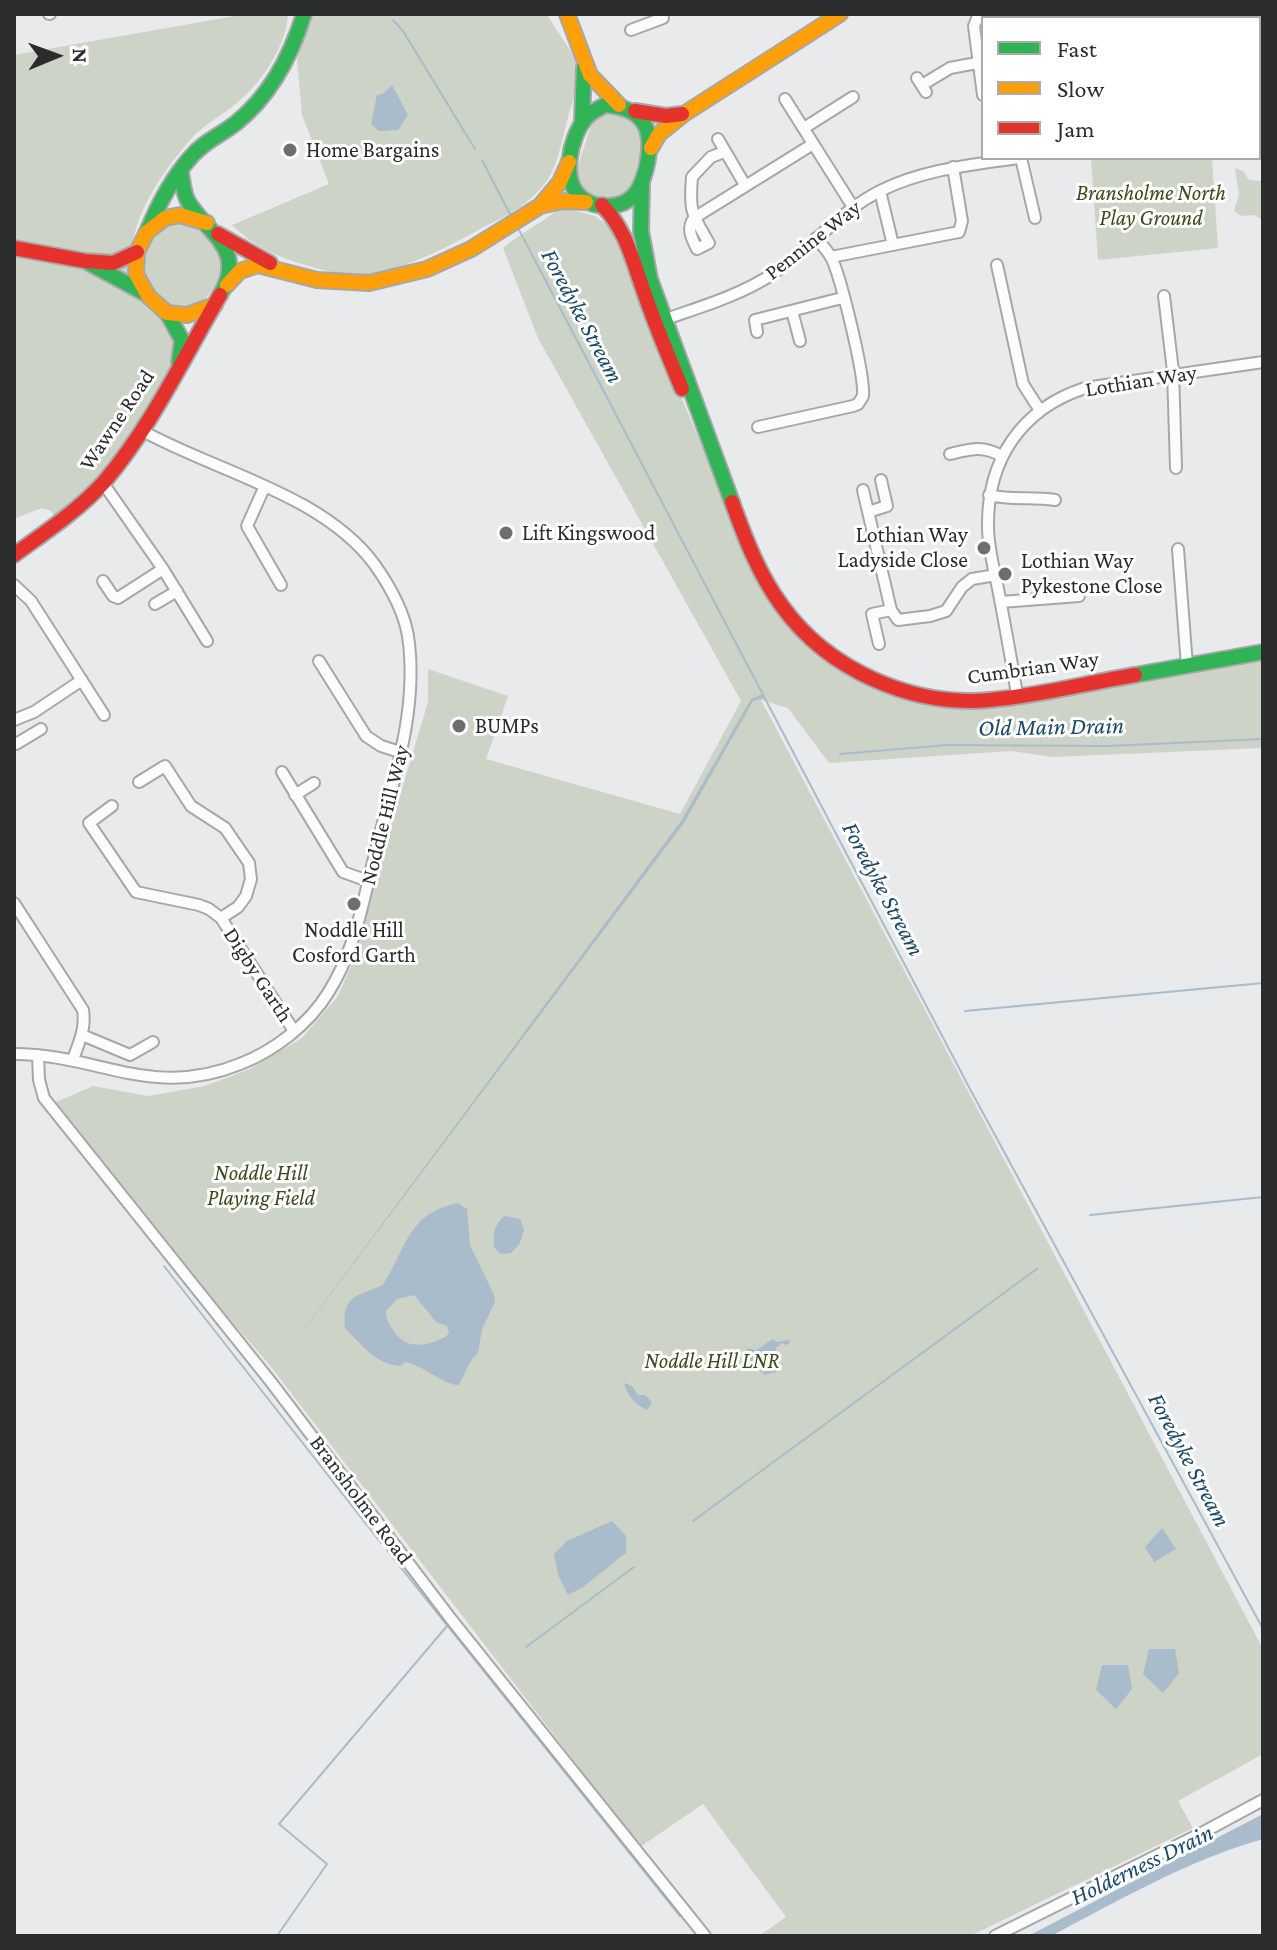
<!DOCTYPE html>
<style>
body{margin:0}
#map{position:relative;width:1277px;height:1950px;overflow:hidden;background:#e8eaec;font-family:"Crimson Pro",serif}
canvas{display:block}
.frame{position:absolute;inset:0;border:16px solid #2b2c2d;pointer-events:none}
.legend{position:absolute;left:981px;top:16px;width:280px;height:144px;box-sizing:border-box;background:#fff;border:2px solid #aaabab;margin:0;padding:10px 14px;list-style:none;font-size:24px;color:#2b2c2d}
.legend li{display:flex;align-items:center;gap:16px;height:40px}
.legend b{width:40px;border:2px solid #aaabab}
.north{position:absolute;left:16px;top:16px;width:80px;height:80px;-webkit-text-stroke:6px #fff;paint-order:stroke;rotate:89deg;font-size:22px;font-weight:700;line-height:32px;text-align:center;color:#2b2c2d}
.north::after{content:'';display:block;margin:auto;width:28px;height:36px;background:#2b2c2d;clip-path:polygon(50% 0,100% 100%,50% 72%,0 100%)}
</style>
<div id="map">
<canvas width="1277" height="1950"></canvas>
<div class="frame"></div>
<ul class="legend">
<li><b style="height:10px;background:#30b455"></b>Fast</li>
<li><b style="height:10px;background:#ff9f0a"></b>Slow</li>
<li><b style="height:10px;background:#e5322d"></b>Jam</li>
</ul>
<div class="north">N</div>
</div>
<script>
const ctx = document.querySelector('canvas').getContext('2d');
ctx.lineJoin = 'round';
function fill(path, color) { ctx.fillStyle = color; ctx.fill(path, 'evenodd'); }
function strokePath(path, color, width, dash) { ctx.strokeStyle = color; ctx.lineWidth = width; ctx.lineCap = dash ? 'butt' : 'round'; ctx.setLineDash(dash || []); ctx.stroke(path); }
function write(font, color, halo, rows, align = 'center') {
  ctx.font = font + ' "Crimson Pro",serif'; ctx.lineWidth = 6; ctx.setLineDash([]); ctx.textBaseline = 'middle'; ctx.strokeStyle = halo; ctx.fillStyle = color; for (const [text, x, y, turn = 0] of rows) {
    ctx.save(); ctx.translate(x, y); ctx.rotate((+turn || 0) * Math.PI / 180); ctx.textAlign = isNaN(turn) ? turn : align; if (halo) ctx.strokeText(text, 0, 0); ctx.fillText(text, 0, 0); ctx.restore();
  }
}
fill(new Path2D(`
 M246 14H288C286 46 263 81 238 102 223 115 204 124 190 140 162 173 129 218 132 263 133 274 132 289 139 299 147 311 164 320 175 331L178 356 130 436 104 476 55 518 51 511 42 508 14 519V55Z
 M313 14H547C556 32 573 49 577 67 580 83 571 105 567 121 562 139 558 164 548 179 531 204 506 216 480 229 448 247 391 277 354 275 339 275 321 270 306 265 277 257 255 247 232 225L329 184 302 115 297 59Z
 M616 110 636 120 645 138 630 190 616 200C596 198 587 195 574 179L592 122 601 112Z
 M1091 158H1212L1218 248 1098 260Z
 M1235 168 1243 171 1249 180 1263 181V220L1254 215 1241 216 1234 211 1239 195Z
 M561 207 595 216 613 229 665 360 744 543 798 636 835 666 895 696 960 709 1033 699 1263 658V748L1053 757 1011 751 829 763 788 708 761 700 1263 1649V1754L1178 1801 1193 1828 970 1936H759L786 1917 703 1804 640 1847 268 1363 77 1145 47 1106 93 1086 148 1096 205 1086 250 1069 302 1038 338 996 358 949 373 886 428 702V669L508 696 486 759 680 814 741 701 538 338 503 248C522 232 542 223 561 207Z
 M183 222 195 226 223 252C223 270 220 278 210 293 183 333 126 284 149 245 159 229 164 225 183 222Z`), '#ced3c7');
fill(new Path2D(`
 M392 85 408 115 398 130 379 131 371 124 377 95 384 93Z
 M763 694 765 698 753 701 684 823 268 1378 681 821 751 699Z
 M458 1203 467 1209 470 1245 494 1295 495 1302 482 1329 478 1353C468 1360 466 1375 458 1385 443 1384 425 1367 406 1362L400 1366C375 1364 362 1345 345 1328 342 1294 357 1297 383 1285 407 1247 407 1214 458 1203ZM414 1295 436 1322 447 1326 449 1332 446 1337C426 1346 406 1351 393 1330 389 1323 386 1319 386 1311L397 1299Z
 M504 1216 520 1219 524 1230 520 1243 511 1253 501 1254 494 1247C493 1233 494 1226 504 1216Z
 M773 1339 777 1342 789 1340 790 1343 785 1345 782 1343 776 1348 779 1371 765 1375 750 1363 747 1348 756 1350Z
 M624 1383 632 1386 638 1395H645L652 1402 648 1410C636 1406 627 1395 624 1383Z
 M612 1521 626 1536V1553L583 1587 568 1595 558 1575 554 1554 567 1541Z
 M1162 1528 1176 1549 1154 1562 1145 1547Z
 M1149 1649H1175L1179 1673 1163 1693 1143 1674Z
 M1102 1665H1128L1132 1689 1116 1709 1096 1690Z
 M1263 1814V1839C1188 1860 1120 1900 1051 1936H1028Z`), '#a8bccb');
strokePath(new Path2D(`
 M393 20 403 31 475 149
 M482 160 511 216
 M518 228 970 1089 1263 1629
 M840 754 947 745 1108 746 1263 739
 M965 1011 1263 983
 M1090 1215 1263 1197
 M164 1266 381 1543
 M693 1521 1038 1268
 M387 1550 680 1916
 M526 1647 634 1567
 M277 1936 327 1864 279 1824 447 1626`), '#a8bccb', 2);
const street = new Path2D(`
 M49 14H50
 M979 14 974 26 983 95
 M1127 14 1128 18
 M1234 14 1235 18
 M631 30 663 18 661 14
 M917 78 926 92
 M922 85 950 68 977 63
 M1259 90 1263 102
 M785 99 853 207
 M804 128 853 97
 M718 139 745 185
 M724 152 711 157 692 177C689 212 692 214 709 243L697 249C692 239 686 228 694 218L813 144
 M1021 158 1035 218
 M880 191 893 245
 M831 257 959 232 962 221 953 167
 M997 265 1023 384 1039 409
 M1164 296 1173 371 1176 468
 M792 311 800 341
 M658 322C696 308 737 297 771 275 810 250 839 211 882 190 925 169 971 165 1018 158
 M757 332 755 320 842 298
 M758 427 853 406 858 404 863 396C865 375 841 279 832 259 828 251 822 245 816 238
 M950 454C971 449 982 445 1002 456
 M103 483 163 569 207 641
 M264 488 247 526 281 585
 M863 490 891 610 898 620 930 616 946 611 962 587 972 579 996 575
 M989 495C1011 501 1033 496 1055 500
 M868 512 887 506 881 480
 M1178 549 1187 666
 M103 581 113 596 118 598 163 569
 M14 585 31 601 104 715
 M1001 602 1079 596
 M155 604 177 591
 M879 644 872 614 891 610
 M319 661 366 736 381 746 400 752
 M1017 695C1012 663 1006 631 1000 599 996 576 988 550 988 527 987 460 1021 409 1085 388L1263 362
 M14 720 34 712 82 680
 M16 744 41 729
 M282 772 343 872 368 881
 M139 782 165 766 191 806 225 828 249 863 251 879 246 896 238 907 221 918
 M295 795 314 783
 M112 806 89 823 136 892 199 905 209 909 221 918 294 1031
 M14 903 83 1010C86 1028 79 1043 73 1059
 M82 1035 130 1055 153 1042
 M14 1054C99 1054 151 1100 240 1064 274 1051 309 1024 328 993 356 949 363 900 376 850 393 781 419 709 408 636 404 612 389 585 375 565 323 494 216 472 141 430
 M38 1055 39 1080 44 1098 271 1382 451 1619 705 1936
 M995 1936 1200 1834 1263 1800`);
const fast = new Path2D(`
 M605 105C646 108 655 131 646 169 643 178 641 189 633 196 621 209 595 209 582 198 560 181 570 138 585 119 590 112 598 109 605 105Z
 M582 122 584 67
 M181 172C183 182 183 194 189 203 209 235 247 250 220 295
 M642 182 641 231 650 279 732 502
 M147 232C158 205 172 178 191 157 203 142 221 135 236 123 271 95 291 56 304 14
 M89 263 148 295
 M167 313 182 340 179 362
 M1135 675 1263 652`);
const slow = new Path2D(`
 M567 14 590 75 619 105
 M651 148 659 134 684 114 840 14
 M540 206 562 201 586 202
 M207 223 180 215 165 218 147 232 137 252 136 274 148 296 167 313 187 315 215 305
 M227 285 240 271 258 265 317 280 369 283 427 269 471 249 540 206 560 182 569 162`);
const jam = new Path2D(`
 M635 111 666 116 682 114
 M602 205C627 231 633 262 645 295 656 327 669 358 682 389
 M218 234 270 263
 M14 248 85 261 113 263 137 252
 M732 502C745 538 759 575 782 606 828 670 912 707 990 700 1038 696 1087 683 1135 675
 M14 555C44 533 79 510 104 482 151 427 184 357 220 295`);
strokePath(street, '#a6a7a8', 14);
strokePath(fast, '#a6a7a8', 18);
strokePath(slow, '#a6a7a8', 18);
strokePath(jam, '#a6a7a8', 18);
strokePath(street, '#fcfcfc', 10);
strokePath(fast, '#30b455', 14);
strokePath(slow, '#ff9f0a', 14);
strokePath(jam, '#e5322d', 14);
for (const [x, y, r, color] of [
 [290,150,8,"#6d6e70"],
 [506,533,8,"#6d6e70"],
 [984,548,8,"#6d6e70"],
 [1005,574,8,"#6d6e70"],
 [459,726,8,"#6d6e70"],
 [354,904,8,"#6d6e70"]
]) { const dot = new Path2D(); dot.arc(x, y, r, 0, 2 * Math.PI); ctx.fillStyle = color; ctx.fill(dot); strokePath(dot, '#fff', 3); }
write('22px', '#2b2c2d', '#fff', [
 ["Home Bargains",306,150],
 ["Lift Kingswood",522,533],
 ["Lothian Way",968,535,"right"],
 ["Ladyside Close",968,560,"right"],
 ["Lothian Way",1021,561],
 ["Pykestone Close",1021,586],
 ["BUMPs",475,726],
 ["Noddle Hill",354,930,"center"],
 ["Cosford Garth",354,955,"center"]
], 'left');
write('italic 22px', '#3d4a19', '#fff', [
 ["Bransholme North",1151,193],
 ["Play Ground",1151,218],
 ["Noddle Hill",261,1173],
 ["Playing Field",261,1198],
 ["Noddle Hill LNR",712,1361]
]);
write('22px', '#2b2c2d', '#fff', [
 ["Pennine Way",813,240,-38],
 ["Lothian Way",1141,381,-9],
 ["Wawne Road",117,420,-56],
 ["Cumbrian Way",1033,668,-8],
 ["Noddle Hill Way",385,815,-76],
 ["Digby Garth",258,975,57],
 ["Bransholme Road",361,1500,53]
]);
write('italic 24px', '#1a4969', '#fff', [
 ["Foredyke Stream",582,316,62],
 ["Old Main Drain",1051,727,-1],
 ["Foredyke Stream",883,889,62],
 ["Foredyke Stream",1189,1460,62],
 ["Holderness Drain",1142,1865,-26]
]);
</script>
